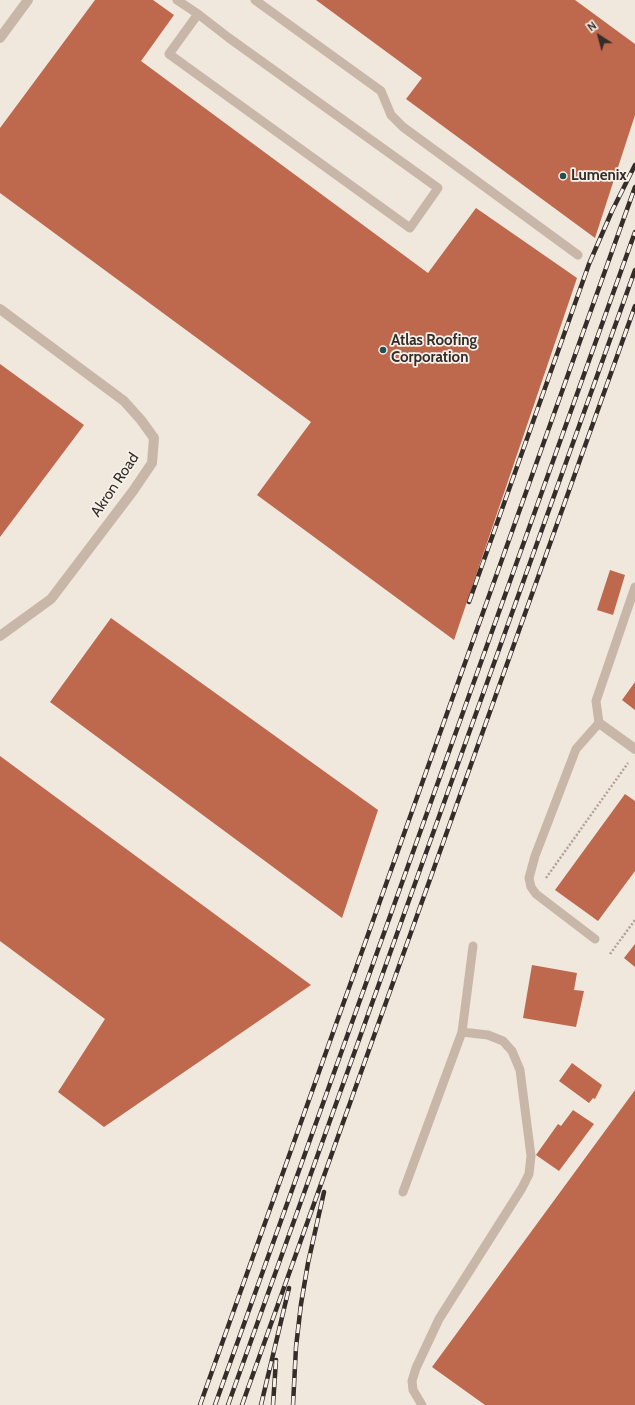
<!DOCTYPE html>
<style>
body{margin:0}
#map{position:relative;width:635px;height:1405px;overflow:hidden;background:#f0e7dd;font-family:Cabin,sans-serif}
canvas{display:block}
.north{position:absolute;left:579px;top:16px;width:40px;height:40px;-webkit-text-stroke:3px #f8f1e9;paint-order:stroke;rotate:324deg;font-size:11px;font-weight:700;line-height:16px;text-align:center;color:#352d29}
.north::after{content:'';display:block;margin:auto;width:14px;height:18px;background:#352d29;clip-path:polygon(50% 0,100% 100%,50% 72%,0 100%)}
</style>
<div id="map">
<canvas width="635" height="1405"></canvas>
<div class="north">N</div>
</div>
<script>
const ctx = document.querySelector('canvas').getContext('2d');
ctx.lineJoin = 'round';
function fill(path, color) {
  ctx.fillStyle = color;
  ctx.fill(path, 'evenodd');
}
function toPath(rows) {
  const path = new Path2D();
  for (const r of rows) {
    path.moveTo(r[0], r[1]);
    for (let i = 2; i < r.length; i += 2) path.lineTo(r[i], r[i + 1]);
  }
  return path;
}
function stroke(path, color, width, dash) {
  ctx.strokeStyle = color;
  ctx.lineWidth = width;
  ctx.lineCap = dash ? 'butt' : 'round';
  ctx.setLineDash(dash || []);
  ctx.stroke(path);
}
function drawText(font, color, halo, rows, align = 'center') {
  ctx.font = font + ' Cabin,sans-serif';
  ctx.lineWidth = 3.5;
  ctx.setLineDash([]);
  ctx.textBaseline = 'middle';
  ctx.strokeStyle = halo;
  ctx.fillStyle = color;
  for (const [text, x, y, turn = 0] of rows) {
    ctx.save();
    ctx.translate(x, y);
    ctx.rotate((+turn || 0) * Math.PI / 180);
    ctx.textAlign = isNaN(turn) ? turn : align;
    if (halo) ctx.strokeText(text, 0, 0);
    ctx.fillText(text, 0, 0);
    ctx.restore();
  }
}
const building = toPath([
 [95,0,153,0,174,15,141,61,428,273,476,208,577,278,454,640,257,495,311,422,0,193,0,128],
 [316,0,575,0,635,44,635,115,595,238,406,99,422,78],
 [0,364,84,425,0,537],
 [610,570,625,575,613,615,597,610],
 [111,618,378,810,342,918,50,702],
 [635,682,635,710,622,700],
 [0,756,311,985,104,1127,58,1092,105,1019,0,941],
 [625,794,635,801,635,871,598,921,555,890],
 [635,944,635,967,624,958],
 [532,965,577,973,574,990,584,991,576,1027,523,1018],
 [572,1063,602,1085,595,1099,593,1098,589,1103,559,1081],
 [635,1090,635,1405,485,1405,432,1367],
 [573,1110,594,1124,559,1171,536,1155,558,1124,561,1126]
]);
const path = toPath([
 [546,878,628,763],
 [610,954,635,920]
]);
const service = toPath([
 [177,0,198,14,229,38,438,188,410,228,169,54,198,14],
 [255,0,381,91,391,115,403,127,578,255],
 [595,939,536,894,531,887,529,878,535,856,576,749,599,723,596,701,635,587],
 [462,1032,473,946],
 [403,1192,462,1032,488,1035,503,1041,512,1051,520,1070,531,1156,529,1174,522,1188,439,1319,416,1368,412,1381,413,1390,422,1405]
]);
const minor = toPath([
 [0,38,28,0],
 [0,309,124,401,141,420,154,438,152,463,133,491,51,599,0,636],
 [599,723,635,749]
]);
const rail = toPath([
 [469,602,589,264,612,211,635,165],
 [200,1405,635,187],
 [215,1405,635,232],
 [228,1405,635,270],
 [242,1405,635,306],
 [261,1405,289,1288],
 [273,1405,276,1360],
 [293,1405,296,1347,301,1304,308,1263,324,1192]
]);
const markers = [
 [563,176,4,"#215154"],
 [383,350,4,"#215154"]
];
const poiNames = [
 ["Lumenix",571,176],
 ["Atlas Roofing",391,341],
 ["Corporation",391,358]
];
const streetNames = [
 ["Akron Road",115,485,-56]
];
fill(building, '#be684d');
stroke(path, '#b3a194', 2.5, [2, 2]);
stroke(service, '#c8b7a9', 9);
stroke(minor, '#c8b7a9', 10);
stroke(rail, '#352d29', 4.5);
stroke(rail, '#f8f1e9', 3, [9]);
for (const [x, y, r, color] of markers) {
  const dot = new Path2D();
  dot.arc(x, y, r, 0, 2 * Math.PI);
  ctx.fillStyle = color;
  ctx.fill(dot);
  stroke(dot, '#f8f1e9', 1.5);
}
drawText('bold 15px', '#352d29', '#f8f1e9', poiNames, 'left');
drawText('15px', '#352d29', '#f8f1e9', streetNames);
</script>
